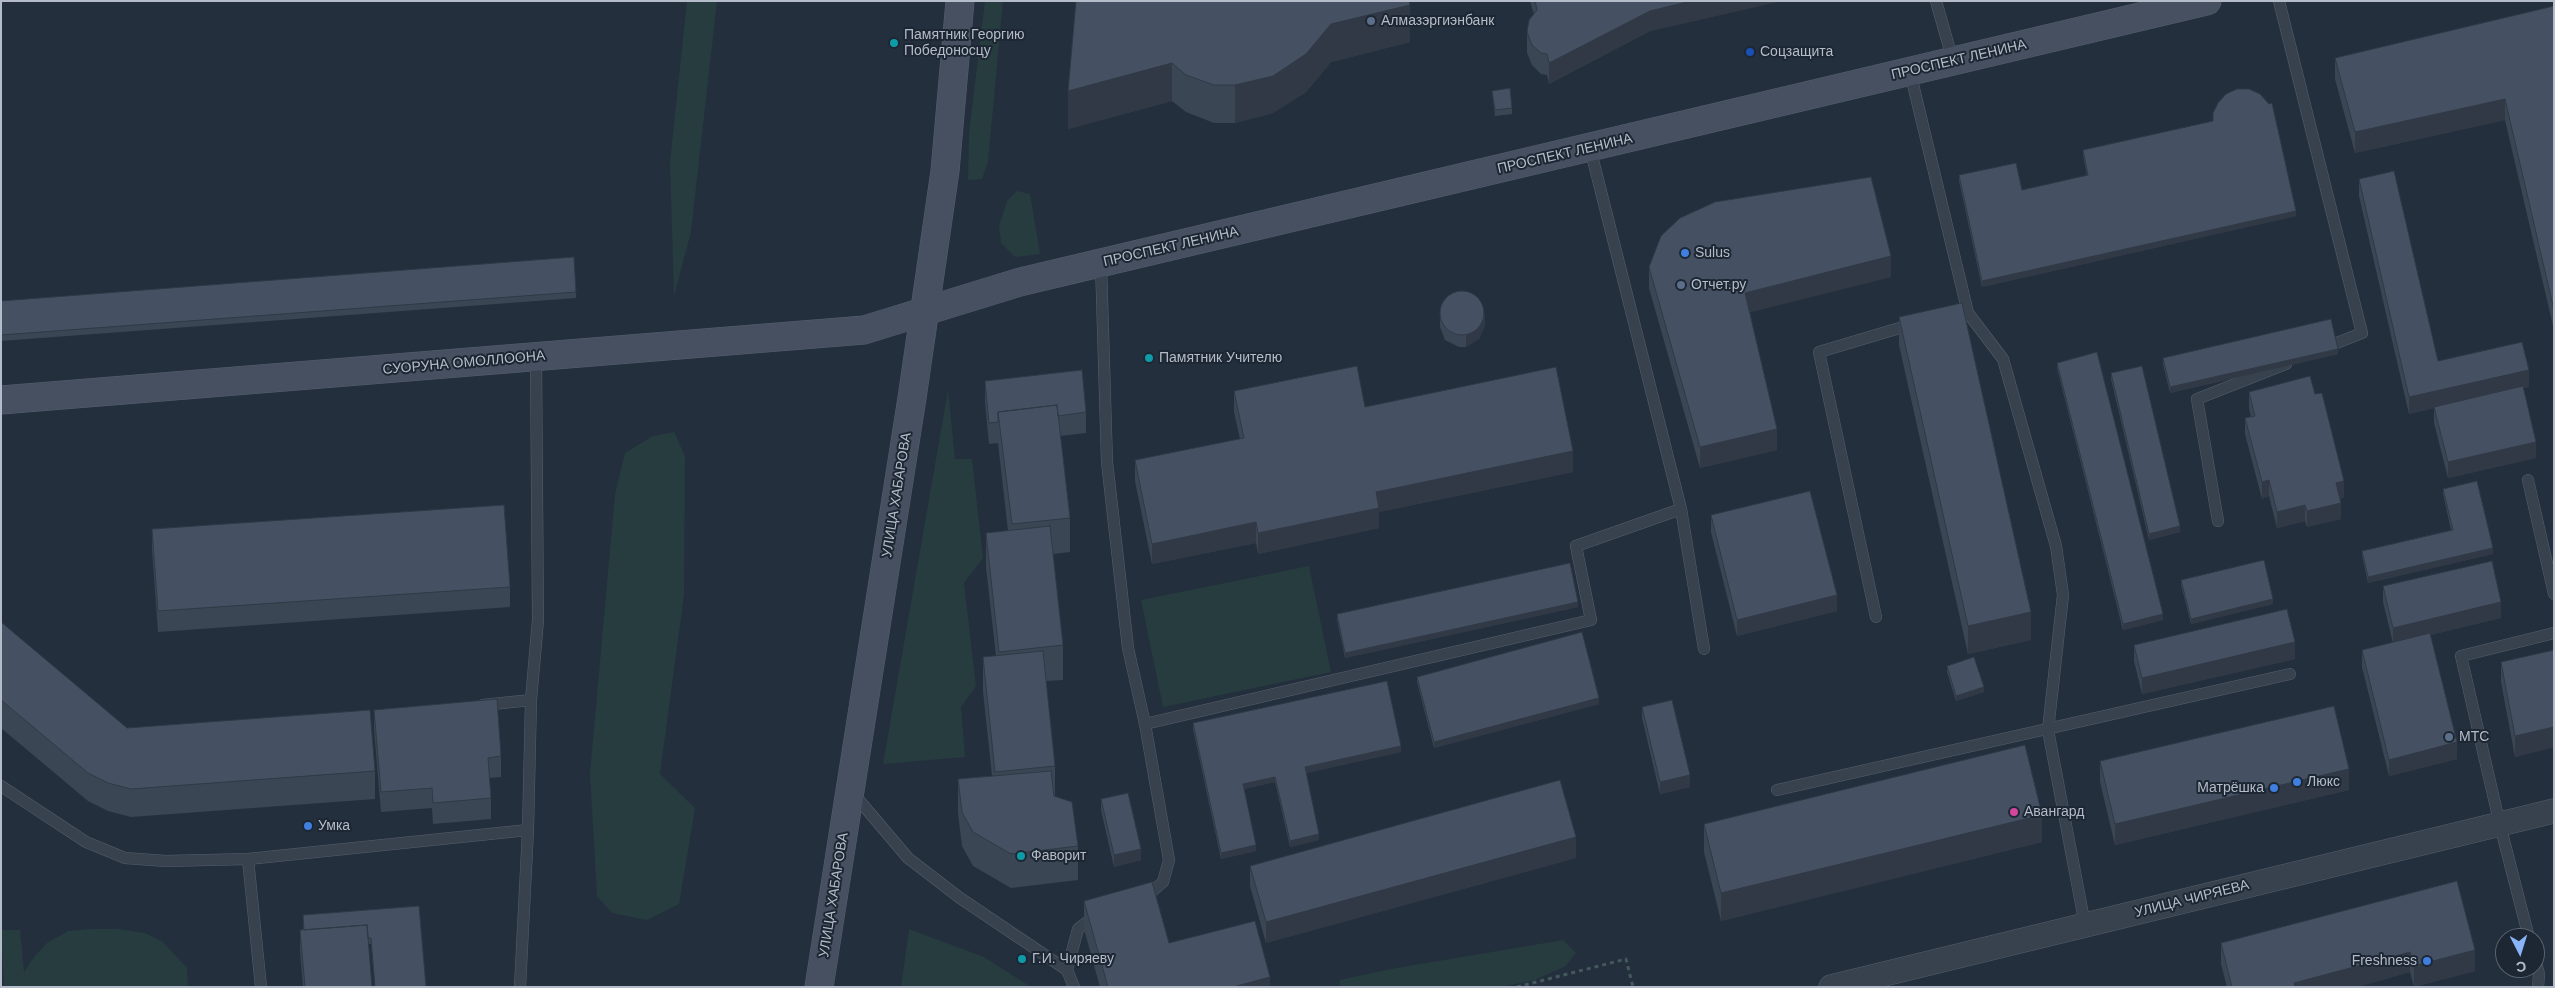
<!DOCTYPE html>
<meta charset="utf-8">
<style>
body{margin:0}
#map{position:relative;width:2555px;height:988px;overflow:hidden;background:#242f3e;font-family:Arial,sans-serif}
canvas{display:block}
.frame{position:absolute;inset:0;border:2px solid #b4bcc9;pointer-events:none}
.north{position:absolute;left:2495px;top:928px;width:50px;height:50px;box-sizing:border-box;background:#1d2633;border:1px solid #59626f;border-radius:50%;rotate:175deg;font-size:14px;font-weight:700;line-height:20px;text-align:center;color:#b4bcc9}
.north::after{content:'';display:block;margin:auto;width:18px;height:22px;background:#8ab4f8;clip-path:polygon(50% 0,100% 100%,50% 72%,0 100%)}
</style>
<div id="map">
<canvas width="2555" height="988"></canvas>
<div class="frame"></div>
<div class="north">С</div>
</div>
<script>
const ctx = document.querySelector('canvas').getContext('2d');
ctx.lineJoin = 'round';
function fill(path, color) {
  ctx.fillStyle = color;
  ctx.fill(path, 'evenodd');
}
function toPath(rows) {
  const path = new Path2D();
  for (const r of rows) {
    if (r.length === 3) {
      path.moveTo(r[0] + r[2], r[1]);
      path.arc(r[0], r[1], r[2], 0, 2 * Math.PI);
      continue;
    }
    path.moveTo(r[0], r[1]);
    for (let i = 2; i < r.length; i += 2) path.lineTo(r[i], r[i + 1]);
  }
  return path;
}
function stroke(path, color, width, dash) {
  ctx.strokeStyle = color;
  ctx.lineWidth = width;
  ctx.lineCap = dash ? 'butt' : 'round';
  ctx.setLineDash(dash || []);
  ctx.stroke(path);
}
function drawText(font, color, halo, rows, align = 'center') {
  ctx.font = font + ' Arial,sans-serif';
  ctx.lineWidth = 4;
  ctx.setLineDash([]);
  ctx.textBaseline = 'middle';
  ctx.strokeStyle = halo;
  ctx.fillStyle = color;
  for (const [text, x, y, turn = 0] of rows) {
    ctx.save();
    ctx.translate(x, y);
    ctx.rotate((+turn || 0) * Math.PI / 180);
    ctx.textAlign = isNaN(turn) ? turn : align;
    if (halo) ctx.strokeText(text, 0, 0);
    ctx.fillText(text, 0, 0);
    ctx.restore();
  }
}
const green = toPath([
 [687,1,717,1,691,232,674,296,670,162],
 [985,1,1003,1,988,162,982,179,968,180,969,133],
 [1017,191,1030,194,1040,254,1015,257,1001,243,999,226,1007,201],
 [948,390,955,459,972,459,983,558,964,583,976,686,961,707,965,757,883,764],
 [674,432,685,456,684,595,660,774,695,808,679,904,647,920,612,913,597,896,590,773,615,494,625,453,653,436],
 [1309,566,1331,672,1163,707,1141,600],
 [93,929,118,929,145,933,163,942,187,968,188,987,4,987,1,930,20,930,24,972,34,957,47,943,68,931],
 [909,929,984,957,1031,987,901,987],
 [1563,940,1576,953,1566,966,1535,980,1501,987,1339,987,1340,980,1391,969]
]);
const path = toPath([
 [1517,987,1626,959,1633,987]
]);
const lane = toPath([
 [1936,1,1953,61],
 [2279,1,2362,333,2324,348],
 [1910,72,1968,313,2003,359,2056,546,2063,595,2048,730,2085,925],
 [1590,148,1681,509,1704,649],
 [1101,264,1107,462,1128,648,1145,724],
 [2528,480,2554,594],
 [2218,521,2197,399,2286,364],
 [1876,617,1819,352,1913,324],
 [483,705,531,700],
 [1,786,86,842,125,858,166,861,248,859,261,987],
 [1777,790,2290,674],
 [852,792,908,858,960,898,1067,970],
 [248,859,528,830,531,700,538,620,536,357],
 [1143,899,1163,882,1169,860,1145,724,1591,620,1576,546,1681,509],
 [2529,938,2500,825,2461,656,2554,633],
 [2535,960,2539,974,2538,987],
 [520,987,528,830],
 [1074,987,1067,970,1078,929,1095,916]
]);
const street = toPath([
 [1831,987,2554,811]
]);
const secondary = toPath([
 [1,400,864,330,1020,282,2207,1],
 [819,987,912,398,945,171,960,1]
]);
const wall = toPath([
 [1076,1,1410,42,1331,62,1306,92,1273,113,1235,123,1214,123,1186,112,1172,101,1068,129],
 [1530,1,1781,1,1650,31,1549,84,1547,75,1541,74,1532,65,1527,53,1527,32,1534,15],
 [2554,6,2554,330,2505,120,2355,153,2335,79,2335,58],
 [1492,91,1512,108,1512,114,1495,116],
 [2083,150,2296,216,1982,287,1959,181,1959,175,2022,190,2087,176,2083,155],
 [2359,179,2438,361,2529,387,2523,388,2536,458,2448,478,2434,423,2434,408,2409,414,2359,196],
 [1649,267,1891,277,1750,312,1777,450,1700,468,1649,288],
 [576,292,576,298,1,341,1,301],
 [1440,315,1485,325,1479,339,1466,347,1459,347,1445,340,1440,327],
 [1899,317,2031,640,1968,654,1899,345],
 [2338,354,2170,393,2163,364,2163,358],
 [2057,363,2163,620,2123,630,2057,368],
 [2111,373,2180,532,2149,540,2111,379],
 [985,381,1086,412,1086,433,1060,436,1070,518,1070,552,1053,554,1063,645,1063,680,1046,681,1055,766,1055,796,1078,846,1078,880,1011,888,973,866,962,846,958,813,958,779,992,776,983,691,983,657,996,656,986,567,986,533,1008,531,998,443,989,444,985,402],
 [1234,391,1365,407,1573,472,1379,512,1379,528,1258,554,1256,543,1152,564,1135,481,1135,460,1240,439,1234,412],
 [2249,392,2315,394,2344,497,2340,499,2341,519,2307,527,2305,521,2277,528,2269,496,2262,499,2245,434,2245,418,2251,417,2249,408],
 [2443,489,2493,554,2368,583,2362,556,2362,551,2451,530,2443,494],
 [1711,515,1837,611,1737,636,1711,532],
 [152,529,510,587,510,607,158,632,152,550],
 [2181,580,2273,604,2191,624,2181,585],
 [2383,586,2501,618,2430,635,2457,759,2389,776,2362,667,2362,650,2393,643,2383,602],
 [1578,607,1345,658,1337,620,1337,614],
 [1,622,127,728,375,771,375,799,131,817,108,811,88,801,1,728],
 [2134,645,2295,659,2142,694,2134,661],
 [2554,650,2554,747,2515,757,2501,682,2501,662],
 [1947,666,1984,692,1956,701,1947,672],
 [1417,677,1599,704,1434,748,1417,682],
 [1642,707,1690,787,1660,794,1642,718],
 [374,710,501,756,501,777,489,778,491,798,491,819,433,824,432,808,381,812,374,730],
 [1193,723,1401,752,1306,773,1319,840,1290,847,1275,782,1244,789,1256,851,1221,859,1193,729],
 [2100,761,2349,790,2115,845,2100,782],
 [1101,799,1141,860,1114,867,1101,810],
 [1704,824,2042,842,1721,921,1704,852],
 [1576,858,1266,943,1250,886,1250,866],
 [2457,881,2475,971,2414,987,2410,972,2357,987,2227,987,2221,964,2221,943],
 [1084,901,1169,943,1270,987,1100,987,1084,929],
 [419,906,426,987,375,987,371,944,368,944,372,987,303,987,300,951,300,930,303,930,303,915]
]);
const shadedWall = toPath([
 [1691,1,1781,1,1650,31,1549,84,1549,63,1650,11],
 [1410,5,1410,42,1331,62,1306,92,1273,113,1235,123,1235,85,1331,24],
 [1172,63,1172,101,1068,129,1068,91],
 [2505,99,2505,120,2355,153,2355,132],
 [2296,211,2296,216,1982,287,1982,281],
 [1891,256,1891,277,1745,313,1745,293],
 [1485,314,1485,325,1479,339,1466,347,1466,336],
 [2338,349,2338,354,2170,393,2170,387],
 [2529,370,2529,387,2409,414,2409,397],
 [1777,429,1777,450,1700,468,1700,447],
 [2536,442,2536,458,2448,478,2448,462],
 [1573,451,1573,472,1379,512,1379,528,1258,554,1258,533,1376,492],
 [2269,480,2269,496,2262,499,2262,482],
 [2344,481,2344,497,2336,500,2336,483],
 [2341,503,2341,519,2307,527,2307,511],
 [2305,505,2305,521,2277,528,2277,512],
 [1256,522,1256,543,1152,564,1152,544],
 [2180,526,2180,532,2149,540,2149,534],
 [2493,548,2493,554,2368,583,2368,577],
 [1837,595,1837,611,1737,636,1737,620],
 [2273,599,2273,604,2191,624,2191,619],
 [1578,602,1578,607,1345,658,1345,653],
 [2501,602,2501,618,2393,644,2393,628],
 [2031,612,2031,640,1968,654,1968,626],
 [2163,614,2163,620,2123,630,2123,624],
 [2295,642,2295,659,2142,694,2142,678],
 [1984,687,1984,692,1956,701,1956,696],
 [1599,698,1599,704,1434,748,1434,742],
 [2554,727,2554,747,2515,757,2515,736],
 [2457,742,2457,759,2389,776,2389,760],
 [1401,746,1401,752,1305,773,1305,767],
 [2349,769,2349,790,2115,845,2115,824],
 [1690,775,1690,787,1660,794,1660,782],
 [1275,777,1275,782,1243,789,1243,784],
 [2042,815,2042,842,1721,921,1721,893],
 [1319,834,1319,840,1290,847,1290,841],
 [1576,837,1576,858,1266,943,1266,922],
 [1256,845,1256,851,1221,859,1221,853],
 [1141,849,1141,860,1114,867,1114,855],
 [2475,950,2475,971,2414,987,2414,966],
 [2410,952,2410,972,2357,987,2294,987,2294,983],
 [1270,977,1270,987,1233,987]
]);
const building = toPath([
 [1076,1,1409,1,1410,5,1331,24,1306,54,1273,76,1235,85,1214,85,1186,75,1172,63,1068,91,1076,1],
 [1535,1,1691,1,1650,11,1549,63,1547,54,1541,53,1532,45,1527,32,1529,20,1537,10,1535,1],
 [2554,6,2554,310,2505,99,2355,132,2335,58,2554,6],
 [1510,88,1512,108,1495,110,1492,91,1510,88],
 [2237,89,2249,89,2260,94,2269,104,2272,103,2296,211,1982,281,1959,175,2016,163,2022,190,2088,175,2083,150,2213,121,2213,113,2218,103,2226,94,2237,89],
 [2394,171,2438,361,2522,342,2529,370,2409,397,2359,179,2394,171],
 [1871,177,1891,256,1745,293,1777,429,1700,447,1649,267,1661,236,1680,218,1715,202,1871,177],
 [574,257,576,292,1,335,1,301,574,257],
 [1462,313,22],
 [1962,303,2031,612,1968,626,1899,317,1962,303],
 [2331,319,2338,349,2170,387,2163,358,2331,319],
 [2097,352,2163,614,2123,624,2057,363,2097,352],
 [1357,366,1365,407,1556,367,1573,451,1376,492,1379,508,1258,533,1256,522,1152,544,1135,460,1244,438,1234,391,1357,366],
 [2142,366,2180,526,2149,534,2111,373,2142,366],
 [1082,370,1086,412,1058,416,1057,405,998,412,998,422,989,423,985,381,1082,370],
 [2310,376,2315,394,2322,393,2344,481,2336,483,2341,503,2307,511,2305,505,2277,512,2269,480,2262,482,2245,418,2255,416,2249,392,2310,376],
 [2523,386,2536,442,2448,462,2434,407,2523,386],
 [1057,405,1070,518,1012,524,998,412,1057,405],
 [2477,481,2493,548,2368,577,2362,551,2453,530,2443,489,2477,481],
 [1810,491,1837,595,1737,620,1711,515,1810,491],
 [504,505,510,587,158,611,152,529,504,505],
 [1050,526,1063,645,999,652,986,533,1050,526],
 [2264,560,2273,599,2191,619,2181,580,2264,560],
 [2492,561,2501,602,2393,628,2383,586,2492,561],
 [1570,563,1578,602,1345,653,1337,614,1570,563],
 [2287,609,2295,642,2142,678,2134,645,2287,609],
 [1,622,127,728,370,710,375,771,131,789,108,783,88,773,1,700,1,622],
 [1582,632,1599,698,1434,742,1417,677,1582,632],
 [2430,633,2457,742,2389,760,2362,650,2430,633],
 [2554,650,2554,727,2515,736,2501,662,2554,650],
 [1043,651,1055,766,995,772,983,657,1043,651],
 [1974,657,1984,687,1956,696,1947,666,1974,657],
 [1387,681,1401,746,1305,767,1319,834,1290,841,1275,777,1243,784,1256,845,1221,853,1193,723,1387,681],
 [497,699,501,756,488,758,491,798,433,803,432,788,381,792,374,710,497,699],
 [1672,700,1690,775,1660,782,1642,707,1672,700],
 [2334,706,2349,769,2115,824,2100,761,2334,706],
 [2025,745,2042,815,1721,893,1704,824,2025,745],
 [1051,771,1054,796,1072,802,1078,846,1011,854,973,832,962,812,958,779,1051,771],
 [1560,780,1576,837,1266,922,1250,866,1560,780],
 [1128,793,1141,849,1114,855,1101,799,1128,793],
 [2457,881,2475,950,2414,966,2410,952,2294,983,2295,987,2232,987,2221,943,2457,881],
 [1152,882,1169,943,1255,921,1270,977,1233,987,1108,987,1084,901,1152,882],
 [419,906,426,987,375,987,371,938,368,938,367,925,304,930,303,915,419,906],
 [367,925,372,987,305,987,300,930,367,925]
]);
const markers = [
 [1371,21,5,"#5c6f8a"],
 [894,43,5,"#0f9aa8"],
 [1750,52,5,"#1a4fb4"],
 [1685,253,5,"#3f7fe0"],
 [1681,285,5,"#5c6f8a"],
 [1149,358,5,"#0f9aa8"],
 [2449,737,5,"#5c6f8a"],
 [2297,782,5,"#3f7fe0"],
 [2274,788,5,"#3f7fe0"],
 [2014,812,5,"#d1479c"],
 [308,826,5,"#3f7fe0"],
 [1021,856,5,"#0f9aa8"],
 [1022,959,5,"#0f9aa8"],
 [2427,961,5,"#3f7fe0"]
];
const poiNames = [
 ["Алмазэргиэнбанк",1381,21],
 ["Памятник Георгию",904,35],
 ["Победоносцу",904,51],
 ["Соцзащита",1760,52],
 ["Sulus",1695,253],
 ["Отчет.ру",1691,285],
 ["Памятник Учителю",1159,358],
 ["МТС",2459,737],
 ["Люкс",2307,782],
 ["Матрёшка",2264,788,"right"],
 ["Авангард",2024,812],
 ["Умка",318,826],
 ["Фаворит",1031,856],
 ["Г.И. Чиряеву",1032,959],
 ["Freshness",2417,961,"right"]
];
const streetNames = [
 ["ПРОСПЕКТ ЛЕНИНА",1959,60,-13],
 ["ПРОСПЕКТ ЛЕНИНА",1565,154,-13],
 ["ПРОСПЕКТ ЛЕНИНА",1171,247,-13],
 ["СУОРУНА ОМОЛЛООНА",464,363,-5],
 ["УЛИЦА ХАБАРОВА",897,495,-81],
 ["УЛИЦА ХАБАРОВА",834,895,-81],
 ["УЛИЦА ЧИРЯЕВА",2192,899,-14]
];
fill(green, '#263c3f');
stroke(lane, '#565f6c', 12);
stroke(street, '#565f6c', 25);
stroke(secondary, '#565f6c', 29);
stroke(path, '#44595c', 3, [4, 4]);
stroke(lane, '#38414e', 11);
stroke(street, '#38414e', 24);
stroke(secondary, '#465061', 28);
fill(wall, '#3b4654');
fill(shadedWall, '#303945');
fill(building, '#455162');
stroke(building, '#303945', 1);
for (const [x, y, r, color] of markers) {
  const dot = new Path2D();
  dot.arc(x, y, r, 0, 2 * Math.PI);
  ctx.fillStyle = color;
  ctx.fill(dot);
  stroke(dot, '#1d2633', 2);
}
drawText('14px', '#b4bcc9', '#1d2633', poiNames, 'left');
drawText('14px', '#b4bcc9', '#1d2633', streetNames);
</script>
